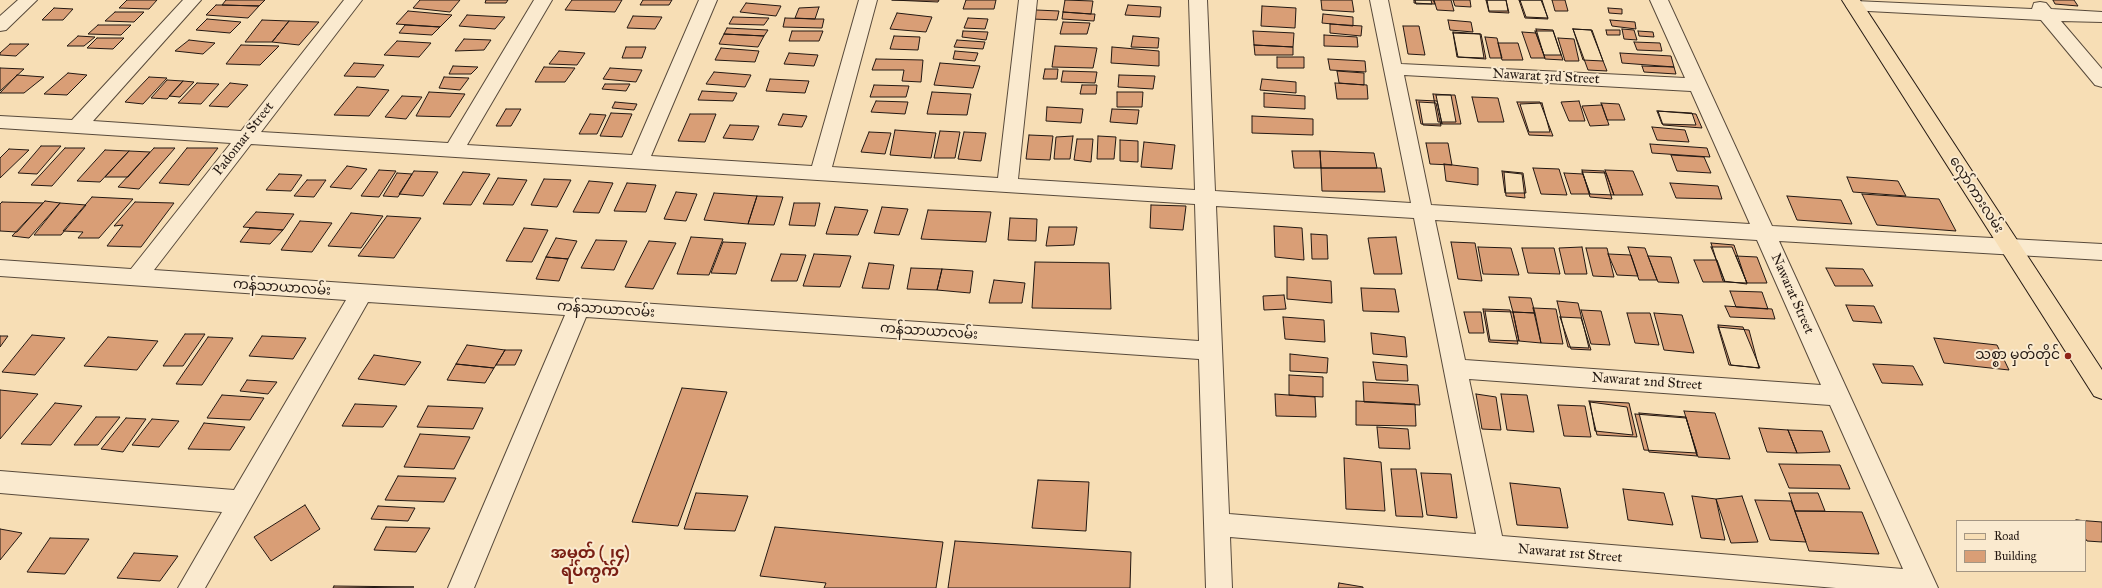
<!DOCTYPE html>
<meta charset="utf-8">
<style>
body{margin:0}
#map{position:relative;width:2102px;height:588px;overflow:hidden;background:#f7deb5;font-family:"IM FELL Great Primer",serif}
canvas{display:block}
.legend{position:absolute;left:1956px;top:520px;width:130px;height:52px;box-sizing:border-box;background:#faeacf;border:1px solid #a49683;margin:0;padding:5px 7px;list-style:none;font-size:12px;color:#231812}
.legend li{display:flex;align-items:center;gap:8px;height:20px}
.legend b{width:20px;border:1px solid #a49683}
</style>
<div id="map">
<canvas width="2102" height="588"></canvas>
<ul class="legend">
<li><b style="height:5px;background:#f7deb5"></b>Road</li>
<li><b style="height:11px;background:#d99e76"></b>Building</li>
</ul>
</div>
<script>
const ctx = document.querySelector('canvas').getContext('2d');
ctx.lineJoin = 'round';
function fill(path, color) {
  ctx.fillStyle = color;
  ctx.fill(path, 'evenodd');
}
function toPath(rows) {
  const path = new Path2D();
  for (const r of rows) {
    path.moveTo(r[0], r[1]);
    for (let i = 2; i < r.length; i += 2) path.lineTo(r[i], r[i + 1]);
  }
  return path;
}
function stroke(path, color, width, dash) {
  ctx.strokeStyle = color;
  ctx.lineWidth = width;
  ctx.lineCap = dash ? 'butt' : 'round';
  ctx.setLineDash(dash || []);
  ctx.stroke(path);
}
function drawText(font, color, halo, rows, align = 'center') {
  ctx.font = font + ' "IM FELL Great Primer","Noto Sans Myanmar",serif';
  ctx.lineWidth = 4;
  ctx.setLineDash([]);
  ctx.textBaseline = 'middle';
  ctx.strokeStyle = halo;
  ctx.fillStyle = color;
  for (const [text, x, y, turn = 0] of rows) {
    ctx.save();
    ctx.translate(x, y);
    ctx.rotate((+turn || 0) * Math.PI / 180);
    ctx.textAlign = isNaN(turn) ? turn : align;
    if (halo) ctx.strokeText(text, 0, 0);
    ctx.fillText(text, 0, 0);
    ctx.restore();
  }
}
const building = toPath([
 [127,0,157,0,149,9,119,8,127,0],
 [226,0,265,0,259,6,222,5,226,0],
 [420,0,460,0,450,12,413,8,420,0],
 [486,0,508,0,506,3,485,3,486,0],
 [572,0,622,0,615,12,565,10,572,0],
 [643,0,672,0,669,5,640,5,643,0],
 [892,0,939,0,938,2,892,0],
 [966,0,996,0,994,9,963,9,966,0],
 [1065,0,1093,1,1091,14,1063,12,1065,0],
 [1321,0,1352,0,1354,12,1322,10,1321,0],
 [1414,0,1431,0,1432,4,1414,3,1414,0],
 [1415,0,1433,0,1435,4,1416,4,1415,0],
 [1434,0,1451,0,1454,11,1437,10,1434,0],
 [1453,0,1470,0,1471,7,1455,6,1453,0],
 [1486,0,1506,0,1509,13,1489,12,1486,0],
 [1487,0,1506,0,1508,11,1489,11,1487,0],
 [1519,0,1542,0,1548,19,1525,18,1519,0],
 [1520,0,1541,0,1548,18,1526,17,1520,0],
 [1552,0,1565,0,1568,11,1555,11,1552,0],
 [2053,0,2074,0,2078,6,2055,4,2053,0],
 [746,3,781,6,776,16,740,12,746,3],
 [216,5,222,5,259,6,248,18,206,15,216,5],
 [1128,5,1161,7,1160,17,1125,15,1128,5],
 [1262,6,1296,8,1295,28,1261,26,1262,6],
 [819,7,815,19,795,18,799,8,819,7],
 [54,8,73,9,63,20,42,20,54,8],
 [1608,8,1622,9,1622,14,1609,13,1608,8],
 [1036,10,1059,11,1057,20,1032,19,1036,10],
 [408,11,452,15,440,27,396,24,408,11],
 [115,12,144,12,134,22,105,21,115,12],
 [1063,12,1091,14,1095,14,1094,21,1062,19,1063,12],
 [897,13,932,17,926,32,890,29,897,13],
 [1323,14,1353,17,1353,26,1322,23,1323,14],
 [467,15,505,17,495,29,459,26,467,15],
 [633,16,662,17,655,29,627,28,633,16],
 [733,17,769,18,764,25,729,24,733,17],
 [785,18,815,19,824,19,822,28,783,27,785,18],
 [968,18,988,19,985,29,964,28,968,18],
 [207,19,241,22,230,33,196,30,207,19],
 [262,20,289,21,272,42,245,42,262,20],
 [1448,20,1471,22,1473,32,1450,30,1448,20],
 [1610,20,1635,22,1636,29,1612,26,1610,20],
 [289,21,319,22,299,45,272,42,289,21],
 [1063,22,1090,23,1087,34,1060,34,1063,22],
 [1330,24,1362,26,1361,36,1330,33,1330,24],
 [98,25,131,25,121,35,88,34,98,25],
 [405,25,440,27,432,35,399,33,405,25],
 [1403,26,1419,26,1425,55,1408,54,1403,26],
 [727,28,768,30,764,36,724,34,727,28],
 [1536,29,1553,30,1563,60,1545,59,1536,29],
 [1573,29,1592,30,1603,61,1583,60,1573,29],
 [1573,29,1591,30,1607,71,1588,70,1573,29],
 [1622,29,1634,30,1637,40,1624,39,1622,29],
 [1606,30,1620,30,1620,35,1607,35,1606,30],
 [792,31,823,31,819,41,789,41,792,31],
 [963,31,988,32,986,40,962,37,963,31],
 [1253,31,1294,33,1293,47,1254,45,1253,31],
 [1535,31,1553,31,1561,55,1544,55,1535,31],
 [1638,31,1653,32,1654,37,1639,36,1638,31],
 [1453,32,1481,34,1486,59,1458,57,1453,32],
 [1522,32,1536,33,1545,58,1531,58,1522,32],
 [1453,33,1480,34,1484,58,1457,57,1453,33],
 [724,34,764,36,758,47,719,44,724,34],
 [1324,35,1357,37,1358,47,1324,46,1324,35],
 [78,36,95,37,84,46,67,46,78,36],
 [894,36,920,37,918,50,890,49,894,36],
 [1133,36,1159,38,1158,48,1131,47,1133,36],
 [1485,37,1497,38,1502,58,1490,58,1485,37],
 [97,38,124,38,113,49,87,48,97,38],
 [1558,38,1574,39,1579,61,1565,61,1558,38],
 [464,39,491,40,484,50,455,51,464,39],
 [189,40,215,43,203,54,175,51,189,40],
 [957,40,985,42,983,49,954,47,957,40],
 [397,41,431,43,419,57,384,55,397,41],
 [1634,42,1660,43,1662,51,1637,50,1634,42],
 [1498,43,1518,43,1523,60,1502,60,1498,43],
 [10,44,29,44,16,56,0,55,0,53,10,44],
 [241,45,279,46,260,65,226,64,241,45],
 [1254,45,1293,47,1293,55,1255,55,1254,45],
 [1055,46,1097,48,1093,68,1052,67,1055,46],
 [626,47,646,47,642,58,622,58,626,47],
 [1112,47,1159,51,1159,66,1111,63,1112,47],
 [721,48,759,51,755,62,715,60,721,48],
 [559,51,585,53,577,65,549,64,559,51],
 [955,51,978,53,975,61,953,59,955,51],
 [789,53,818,55,814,66,784,64,789,53],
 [1620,53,1671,56,1674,67,1622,63,1620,53],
 [1277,57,1304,57,1304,68,1277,68,1277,57],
 [876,59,923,60,921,82,902,81,904,70,872,70,876,59],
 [1328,59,1365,61,1366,72,1330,70,1328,59],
 [354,63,384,65,375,77,344,76,354,63],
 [940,63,980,66,973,88,934,85,940,63],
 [453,66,478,67,471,74,449,74,453,66],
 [1642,66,1674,67,1676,74,1644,72,1642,66],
 [544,67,575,68,565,82,535,82,544,67],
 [0,68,24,69,0,91,0,68],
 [610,68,642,70,636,82,603,79,610,68],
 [1045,69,1058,69,1057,79,1043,79,1045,69],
 [1063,71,1097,72,1095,83,1061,82,1063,71],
 [1337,71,1364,73,1364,85,1339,83,1337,71],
 [714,72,751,75,745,87,706,84,714,72],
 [68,73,87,75,67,95,44,94,68,73],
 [17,75,44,77,24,93,0,93,17,75],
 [1119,75,1155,76,1153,89,1118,87,1119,75],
 [149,77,167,78,143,104,125,102,149,77],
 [444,77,469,78,460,90,439,88,444,77],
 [770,79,809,81,805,93,766,91,770,79],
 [1262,79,1296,82,1296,93,1260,90,1262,79],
 [167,80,183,81,167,99,151,98,167,80],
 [183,81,194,82,180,97,169,96,183,81],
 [197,83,219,84,201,104,178,103,197,83],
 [230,83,248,85,228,107,209,106,230,83],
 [1335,83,1367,85,1368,99,1337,99,1335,83],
 [605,84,630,84,626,91,602,89,605,84],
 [874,85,909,86,906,97,870,97,874,85],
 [1082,85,1097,85,1096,94,1080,94,1082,85],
 [357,87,389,90,369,116,334,115,357,87],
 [702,91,737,93,733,101,698,100,702,91],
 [429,92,465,94,450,117,416,116,429,92],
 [932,92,971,94,967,115,927,114,932,92],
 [1117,92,1143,92,1142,107,1117,107,1117,92],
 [1264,93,1305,96,1305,109,1264,107,1264,93],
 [1433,94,1451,95,1456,122,1438,122,1433,94],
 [1436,95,1455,95,1461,124,1442,124,1436,95],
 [402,96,422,97,406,119,385,117,402,96],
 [1472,97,1498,98,1504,122,1478,122,1472,97],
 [1416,100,1437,101,1442,124,1421,124,1416,100],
 [876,101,908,102,905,114,871,112,876,101],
 [1579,101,1585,121,1569,121,1561,102,1579,101],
 [615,102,637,104,634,110,612,108,615,102],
 [1419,102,1436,103,1441,126,1423,125,1419,102],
 [1517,102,1540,102,1553,136,1529,135,1517,102],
 [1542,103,1550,132,1529,132,1520,104,1542,103],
 [1601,103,1619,104,1625,120,1607,120,1601,103],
 [1602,105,1609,125,1590,126,1582,106,1602,105],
 [1047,107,1083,109,1081,123,1046,121,1047,107],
 [506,109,521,109,511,126,496,126,506,109],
 [1112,109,1139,110,1137,124,1110,122,1112,109],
 [1657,111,1692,113,1696,125,1662,124,1657,111],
 [1658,111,1696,114,1702,128,1663,125,1658,111],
 [611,113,632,114,622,137,600,136,611,113],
 [590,114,606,115,597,134,579,134,590,114],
 [690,114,716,114,705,142,678,141,690,114],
 [783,114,807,116,802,127,778,125,783,114],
 [1252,116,1313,119,1313,135,1252,133,1252,116],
 [730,125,759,126,753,140,723,138,730,125],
 [1652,127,1685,130,1689,142,1657,140,1652,127],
 [895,130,936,133,931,158,890,155,895,130],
 [940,131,960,132,955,158,934,158,940,131],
 [869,132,891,133,885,154,861,152,869,132],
 [964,132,986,133,981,161,958,159,964,132],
 [1029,135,1053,136,1050,160,1026,159,1029,135],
 [1073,136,1070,159,1054,159,1056,137,1073,136],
 [1098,136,1116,137,1114,159,1097,159,1098,136],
 [1077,139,1093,139,1091,162,1074,160,1077,139],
 [1120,140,1138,141,1138,162,1120,161,1120,140],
 [1144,142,1175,145,1172,169,1141,167,1144,142],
 [1426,143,1448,143,1452,165,1430,164,1426,143],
 [1650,144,1707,148,1710,157,1652,153,1650,144],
 [41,146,61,146,37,174,18,173,41,146],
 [65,148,85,148,52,186,31,185,65,148],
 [154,148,175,148,139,189,118,187,154,148],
 [187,148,218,148,189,185,159,183,187,148],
 [9,149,29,150,0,178,0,158,9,149],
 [105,150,129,151,100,182,77,181,105,150],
 [129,151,150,152,128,177,105,177,129,151],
 [1292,151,1320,151,1321,168,1294,168,1292,151],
 [1320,151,1374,153,1377,168,1321,168,1320,151],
 [1671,155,1704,157,1711,173,1677,171,1671,155],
 [1444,164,1478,168,1478,185,1446,181,1444,164],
 [347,166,367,169,351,189,330,187,347,166],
 [1321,168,1381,168,1385,192,1322,191,1321,168],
 [1533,168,1559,169,1567,195,1541,194,1533,168],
 [379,170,396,171,379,197,361,196,379,170],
 [1582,170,1604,171,1612,199,1590,197,1582,170],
 [1605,170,1633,171,1643,195,1614,195,1605,170],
 [414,171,438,172,423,196,399,194,414,171],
 [1502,171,1523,173,1526,193,1505,193,1502,171],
 [463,172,490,174,471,205,443,204,463,172],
 [1504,172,1522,174,1525,198,1506,196,1504,172],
 [1582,172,1606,173,1614,195,1590,194,1582,172],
 [397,173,412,174,398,197,383,196,397,173],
 [1564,173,1583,174,1590,194,1571,194,1564,173],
 [279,174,302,175,291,191,266,190,279,174],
 [1847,177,1898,181,1906,196,1853,192,1847,177],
 [498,178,527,180,513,205,483,204,498,178],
 [544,179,571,180,557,207,531,205,544,179],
 [307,180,326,180,314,197,294,196,307,180],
 [589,181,613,183,599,213,573,212,589,181],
 [627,183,656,185,646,212,614,211,627,183],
 [1670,183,1718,186,1722,199,1676,198,1670,183],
 [676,192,697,194,686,221,664,219,676,192],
 [714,193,757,196,748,224,704,220,714,193],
 [1862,194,1939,199,1956,231,1877,225,1862,194],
 [757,196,783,197,774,225,748,224,757,196],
 [1787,196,1841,200,1852,224,1797,220,1787,196],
 [92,197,133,199,99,238,78,238,83,232,63,231,92,197],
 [45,201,60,203,29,238,12,236,45,201],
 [2,202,43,203,17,232,0,231,0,204,2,202],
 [135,202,174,203,141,247,107,246,123,225,114,226,135,202],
 [60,203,86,205,61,235,34,235,60,203],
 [794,203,820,203,815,226,789,225,794,203],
 [1151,205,1186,206,1183,230,1150,228,1151,205],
 [835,207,868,210,858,235,826,234,835,207],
 [882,207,908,209,899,235,874,233,882,207],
 [928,210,991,212,986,242,921,239,928,210],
 [256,212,294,214,283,230,243,227,256,212],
 [351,213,383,216,361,248,328,246,351,213],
 [387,216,421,218,394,258,358,256,387,216],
 [1010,218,1037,219,1036,241,1008,240,1010,218],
 [300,221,332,223,312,252,281,250,300,221],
 [1274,226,1302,228,1304,260,1275,257,1274,226],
 [1049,227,1077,227,1074,245,1046,246,1049,227],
 [250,228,283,230,270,244,240,242,250,228],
 [524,228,548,230,532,262,506,261,524,228],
 [1311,234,1327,235,1328,259,1312,259,1311,234],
 [691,237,723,239,709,275,677,274,691,237],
 [1396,237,1402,274,1374,274,1368,238,1396,237],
 [556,238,577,241,568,259,546,257,556,238],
 [596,240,627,241,614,270,581,268,596,240],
 [649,241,676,243,653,289,625,287,649,241],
 [723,242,746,243,736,274,711,273,723,242],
 [1451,242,1475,243,1482,281,1458,279,1451,242],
 [1711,243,1734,245,1747,284,1723,281,1711,243],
 [1478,247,1511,248,1519,275,1483,274,1478,247],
 [1582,247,1587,274,1565,274,1559,248,1582,247],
 [1628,247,1645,248,1657,280,1639,280,1628,247],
 [1711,247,1732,247,1747,283,1725,282,1711,247],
 [1522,248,1554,248,1560,274,1528,273,1522,248],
 [1586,248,1607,248,1614,277,1593,276,1586,248],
 [781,254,806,255,797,281,771,281,781,254],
 [814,254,851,256,840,287,803,286,814,254],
 [1608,254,1631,255,1638,276,1617,275,1608,254],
 [1648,256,1671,257,1679,283,1658,282,1648,256],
 [1736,256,1757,257,1767,283,1747,283,1736,256],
 [546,257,568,259,559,281,536,279,546,257],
 [1694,260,1717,260,1725,282,1703,282,1694,260],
 [1035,262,1109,263,1111,309,1032,308,1035,262],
 [869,263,894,265,889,289,862,288,869,263],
 [911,268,942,269,937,290,907,289,911,268],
 [1826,268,1863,269,1873,286,1835,286,1826,268],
 [942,269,973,271,970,293,937,290,942,269],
 [1287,277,1331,281,1332,303,1287,299,1287,277],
 [994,280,1025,283,1022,303,989,303,994,280],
 [1361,288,1395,289,1399,312,1363,311,1361,288],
 [1730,291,1762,292,1768,309,1736,307,1730,291],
 [1284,295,1286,309,1264,310,1263,296,1284,295],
 [1509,297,1531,298,1535,313,1513,312,1509,297],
 [1557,301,1578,303,1589,348,1568,347,1557,301],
 [1846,305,1874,306,1882,323,1853,321,1846,305],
 [1725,306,1772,309,1775,319,1730,317,1725,306],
 [1533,308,1556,309,1563,344,1541,343,1533,308],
 [1483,309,1510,310,1518,344,1489,342,1483,309],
 [1581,310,1601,311,1610,345,1591,344,1581,310],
 [1485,311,1513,312,1519,341,1490,340,1485,311],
 [1464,312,1481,312,1484,333,1469,333,1464,312],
 [1513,312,1535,313,1541,343,1519,341,1513,312],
 [1627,313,1650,313,1659,345,1635,343,1627,313],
 [1654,313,1682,315,1694,353,1664,350,1654,313],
 [1283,317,1324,320,1325,342,1285,339,1283,317],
 [1560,317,1581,318,1591,350,1571,349,1560,317],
 [1718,325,1743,327,1760,368,1731,365,1718,325],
 [1718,327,1749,330,1759,368,1729,365,1718,327],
 [1371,333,1405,337,1407,357,1373,354,1371,333],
 [185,334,205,334,183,366,163,366,185,334],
 [32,335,65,338,35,375,2,372,32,335],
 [0,336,8,336,0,347,0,336],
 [262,336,306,338,293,359,249,356,262,336],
 [108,337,158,341,137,370,84,366,108,337],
 [208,337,233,338,202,385,176,384,208,337],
 [1934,338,1997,345,2009,370,1944,363,1934,338],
 [467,345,505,350,494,368,456,364,467,345],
 [505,350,522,350,515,365,496,365,505,350],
 [1290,354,1328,358,1327,373,1290,371,1290,354],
 [374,355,421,362,405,385,358,379,374,355],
 [1373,362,1407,365,1408,381,1376,380,1373,362],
 [456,364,494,368,485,383,447,380,456,364],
 [1873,364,1913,366,1923,385,1882,383,1873,364],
 [1289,375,1323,377,1323,397,1289,395,1289,375],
 [247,380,277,382,268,394,240,391,247,380],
 [1363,382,1418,385,1420,405,1364,402,1363,382],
 [682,388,727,392,678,526,632,522,682,388],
 [0,390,38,394,0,439,0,390],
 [1275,394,1315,397,1316,417,1276,416,1275,394],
 [1476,394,1496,397,1501,430,1482,429,1476,394],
 [1501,394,1527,395,1534,432,1507,430,1501,394],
 [222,395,264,398,250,420,207,418,222,395],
 [1356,401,1415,404,1416,426,1356,425,1356,401],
 [1589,401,1629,403,1637,437,1597,435,1589,401],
 [1590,402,1627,407,1633,435,1595,431,1590,402],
 [55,403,82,406,51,445,21,444,55,403],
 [355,404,397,406,383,427,342,426,355,404],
 [1558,405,1585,406,1591,437,1564,436,1558,405],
 [428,406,483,408,473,429,417,427,428,406],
 [1684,411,1715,413,1730,459,1698,457,1684,411],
 [1639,413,1686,417,1697,456,1649,452,1639,413],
 [1635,414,1686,418,1697,453,1644,450,1635,414],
 [96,417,120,417,98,445,74,445,96,417],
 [126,418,146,419,123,452,101,449,126,418],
 [152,419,179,421,159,447,132,445,152,419],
 [204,423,245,427,230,450,188,449,204,423],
 [1377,427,1408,429,1410,449,1379,448,1377,427],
 [1759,428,1788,430,1797,453,1767,452,1759,428],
 [1788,430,1822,431,1830,452,1797,453,1788,430],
 [420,434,470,437,454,469,404,467,420,434],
 [1344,458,1381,462,1385,511,1346,509,1344,458],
 [1779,464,1840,465,1850,489,1789,488,1779,464],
 [1391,469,1416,469,1423,517,1396,516,1391,469],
 [1421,473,1451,474,1457,518,1427,515,1421,473],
 [398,476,456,478,444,502,385,500,398,476],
 [1038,480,1089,482,1086,531,1032,528,1038,480],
 [1510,483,1560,488,1568,528,1517,525,1510,483],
 [1623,489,1664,493,1673,525,1628,520,1623,489],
 [696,493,748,496,735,531,684,529,696,493],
 [1789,493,1818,493,1825,511,1795,511,1789,493],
 [1692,496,1716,499,1725,540,1701,538,1692,496],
 [1742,496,1758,542,1731,543,1716,499,1742,496],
 [1755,500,1791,501,1806,542,1770,540,1755,500],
 [305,505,320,529,271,561,254,537,305,505],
 [378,506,415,508,408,521,371,519,378,506],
 [1795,511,1862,512,1879,554,1809,551,1795,511],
 [2076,520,2102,522,2102,542,2087,541,2085,538,2085,521,2076,520],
 [386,527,430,528,416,552,374,550,386,527],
 [775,527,943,542,936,588,824,588,826,583,760,576,775,527],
 [0,529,22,533,0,560,0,529],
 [50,538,89,539,65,574,27,572,50,538],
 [955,541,1131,552,1130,588,948,588,955,541],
 [134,553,178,556,160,581,117,578,134,553],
 [1339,583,1363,587,1363,588,1338,588,1339,583],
 [334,586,414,587,333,588,334,586]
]);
const minor = toPath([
 [18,0,37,0,6,30,0,31,0,16,18,0],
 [183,0,201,0,93,121,241,131,344,0,362,0,261,132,448,143,534,0,552,0,467,145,632,155,699,0,717,0,651,156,812,166,859,0,877,0,832,167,998,178,1019,0,1037,0,1018,179,1195,190,1189,0,1207,0,1215,191,1411,203,1370,0,1388,0,1401,64,1685,78,1650,0,1668,0,1772,226,2102,244,2102,260,1779,241,1938,588,1836,588,1230,537,1232,588,1206,588,1199,359,586,317,474,588,448,588,565,315,368,302,205,588,178,588,222,512,0,493,0,471,234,490,346,300,0,276,0,260,131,269,231,143,0,128,0,116,72,120,183,0],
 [1404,75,1691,91,1750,224,1431,205,1404,75],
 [251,144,1195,204,1199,341,154,270,251,144],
 [1216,206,1414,218,1476,534,1229,514,1216,206],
 [1435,220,1757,240,1821,385,1465,360,1435,220],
 [1469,379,1830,405,1903,569,1502,536,1469,379],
 [1855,1,2032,9,2034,3,2040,2,2046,3,2051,9,2102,12,2102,22,2061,21,2102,69,2102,87,2095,85,2041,20,1849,10,1846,6,1849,2,1855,1]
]);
const major = toPath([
 [1842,0,1860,0,2102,370,2102,399,2094,396,1842,0]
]);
const markers = [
 [2068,356,4,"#8f2418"]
];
const streetNames = [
 ["Nawarat 3rd Street",1546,77,3],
 ["Padomar Street",244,139,-52],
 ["လှော်ကားလမ်း",1976,195,57],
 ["ကန်သာယာလမ်း",282,288,4],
 ["Nawarat Street",1792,294,66],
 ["ကန်သာယာလမ်း",606,310,4],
 ["ကန်သာယာလမ်း",929,332,4],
 ["Nawarat 2nd Street",1647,382,4],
 ["Nawarat 1st Street",1570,554,5]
];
const poiNames = [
 ["သစ္စာ မှတ်တိုင်",2060,356]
];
const quarterNames = [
 ["အမှတ် (၂၄)",590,554],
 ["ရပ်ကွက်",590,572]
];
fill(building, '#d99e76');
stroke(building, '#231812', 1);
stroke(minor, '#584a3b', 2);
stroke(major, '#231812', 2);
fill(minor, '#faeacf');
fill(major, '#f7deb5');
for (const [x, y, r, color] of markers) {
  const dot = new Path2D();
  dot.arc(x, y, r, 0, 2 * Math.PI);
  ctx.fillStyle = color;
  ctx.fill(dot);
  stroke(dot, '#faeacf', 1.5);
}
drawText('14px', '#231812', '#faeacf', streetNames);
drawText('14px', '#231812', '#faeacf', poiNames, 'right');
drawText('bold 16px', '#7a1f14', '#faeacf', quarterNames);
</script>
